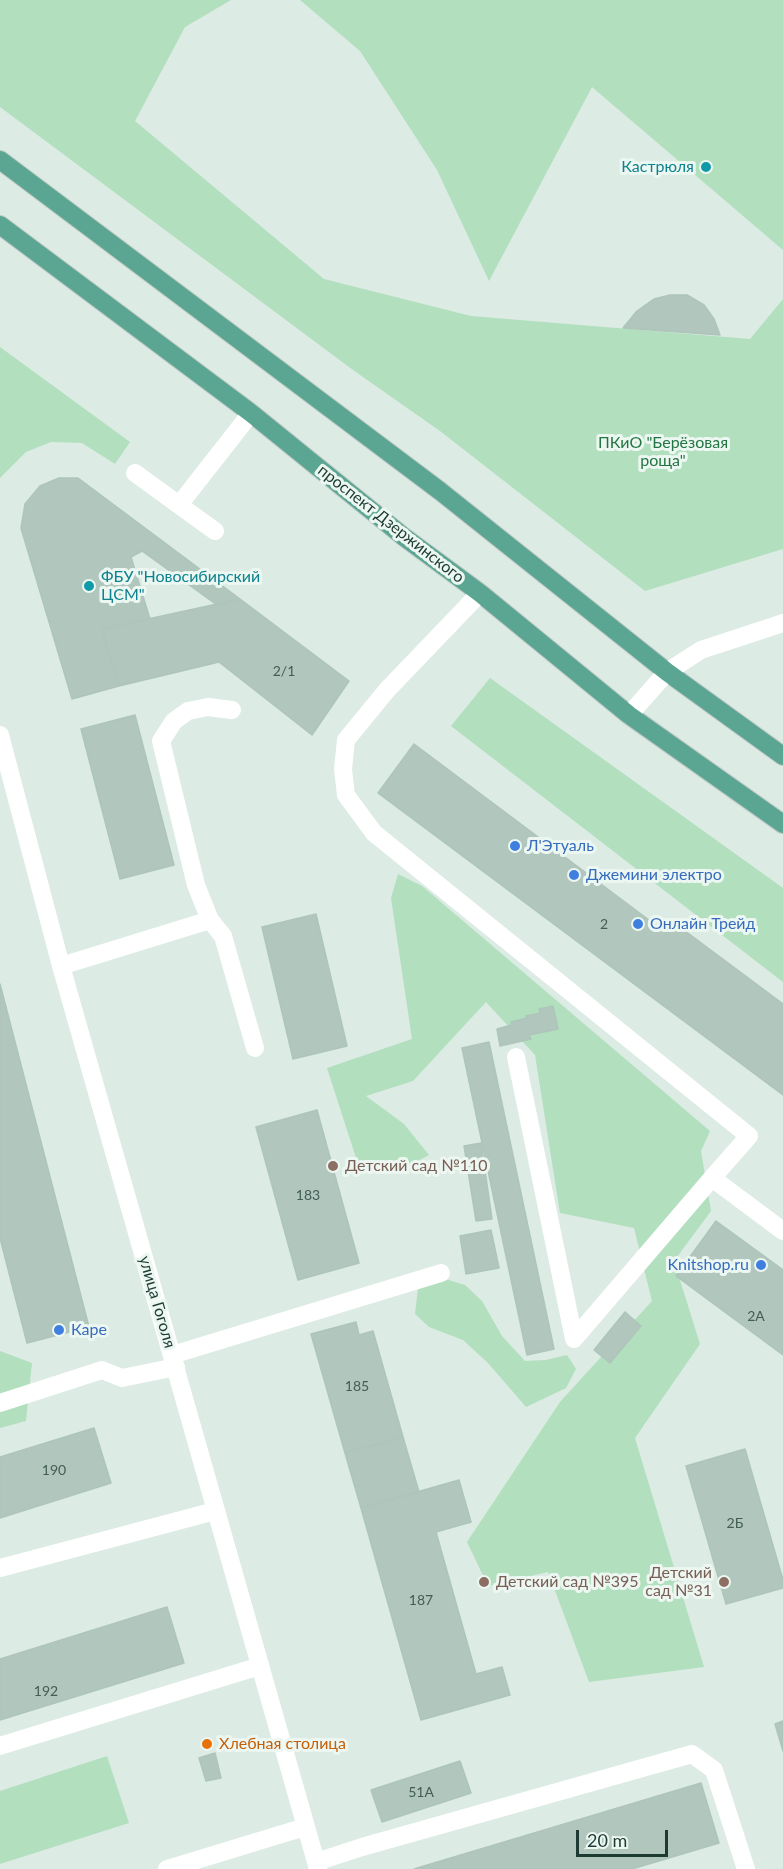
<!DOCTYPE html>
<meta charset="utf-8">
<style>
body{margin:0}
#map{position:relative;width:783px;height:1869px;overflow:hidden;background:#dcebe4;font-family:Lato,sans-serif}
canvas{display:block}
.scale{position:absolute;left:576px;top:1830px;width:92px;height:27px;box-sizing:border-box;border:3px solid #1d3b33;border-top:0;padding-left:8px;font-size:18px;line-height:21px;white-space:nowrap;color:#1d3b33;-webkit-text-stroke:4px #edf7f2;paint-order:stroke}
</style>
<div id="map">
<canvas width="783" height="1869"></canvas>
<div class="scale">20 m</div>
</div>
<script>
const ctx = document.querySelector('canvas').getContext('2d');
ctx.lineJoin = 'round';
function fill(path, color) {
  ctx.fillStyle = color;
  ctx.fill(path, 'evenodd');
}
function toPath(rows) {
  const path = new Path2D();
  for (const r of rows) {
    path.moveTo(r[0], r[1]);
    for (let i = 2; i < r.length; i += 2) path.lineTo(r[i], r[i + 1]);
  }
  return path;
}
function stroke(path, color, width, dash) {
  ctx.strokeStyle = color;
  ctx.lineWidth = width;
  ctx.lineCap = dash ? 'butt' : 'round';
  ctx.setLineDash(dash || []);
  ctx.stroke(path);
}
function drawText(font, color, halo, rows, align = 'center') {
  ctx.font = font + ' Lato,sans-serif';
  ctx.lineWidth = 6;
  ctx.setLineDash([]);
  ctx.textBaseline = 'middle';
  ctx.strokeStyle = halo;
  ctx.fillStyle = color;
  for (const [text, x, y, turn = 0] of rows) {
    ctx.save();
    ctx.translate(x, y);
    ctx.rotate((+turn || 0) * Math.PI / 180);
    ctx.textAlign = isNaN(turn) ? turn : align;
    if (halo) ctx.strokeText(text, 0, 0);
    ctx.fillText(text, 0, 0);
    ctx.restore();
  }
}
const green = toPath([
 [0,0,231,0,185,27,135,121,324,279,471,316,750,339,783,299,783,549,645,591,440,431,353,370,0,107],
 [300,0,783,0,783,250,592,87,489,281,437,170,360,51],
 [0,347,130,442,115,464,82,443,51,442,26,452,0,478],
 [490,678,783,888,783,982,451,726],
 [398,874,422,886,710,1131,701,1151,711,1211,674,1261,700,1344,635,1438,704,1667,589,1682,548,1572,488,1586,467,1542,560,1402,652,1301,634,1228,560,1213,535,1055,486,1002,413,1081,366,1096,404,1124,429,1155,401,1170,357,1161,327,1068,412,1039,391,898],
 [442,1278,465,1285,482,1301,502,1336,525,1361,546,1360,567,1355,576,1369,566,1388,526,1407,488,1363,463,1340,429,1327,415,1314,418,1288],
 [0,1351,32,1363,26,1421,0,1428],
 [107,1756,129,1823,0,1864,0,1791]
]);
const building = toPath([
 [670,295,687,295,704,305,714,319,720,335,623,328,637,311,654,299,670,295],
 [59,478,78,478,240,599,217,605,142,551,131,557,150,619,102,629,119,686,72,699,21,528,25,504,40,486,59,478],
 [240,599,349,681,312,735,219,662,119,686,102,629,240,599],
 [135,715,174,865,120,879,81,729,135,715],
 [414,744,661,929,669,919,783,1004,783,1095,378,793,414,744],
 [316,914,347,1046,293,1059,262,927,316,914],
 [0,984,89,1327,27,1343,0,1238,0,984],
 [553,1006,558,1029,529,1035,531,1039,500,1046,497,1029,512,1025,511,1022,527,1018,526,1016,540,1013,539,1009,553,1006],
 [489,1042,554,1349,527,1355,462,1048,489,1042],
 [317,1110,359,1263,298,1280,256,1127,317,1110],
 [481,1143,492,1219,476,1221,464,1146,481,1143],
 [716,1221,783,1270,783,1355,676,1276,716,1221],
 [491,1230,499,1268,466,1274,460,1236,491,1230],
 [625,1312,641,1326,610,1363,594,1350,625,1312],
 [356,1322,359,1335,373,1331,403,1437,345,1453,311,1334,356,1322],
 [94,1428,111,1483,0,1518,0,1457,94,1428],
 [403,1437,419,1492,361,1508,345,1453,403,1437],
 [745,1449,783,1580,783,1588,726,1604,686,1466,745,1449],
 [459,1480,471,1522,436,1532,476,1674,502,1667,510,1695,421,1720,361,1508,459,1480],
 [167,1607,184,1663,0,1720,0,1659,167,1607],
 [783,1721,783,1751,775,1724,783,1721],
 [215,1753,221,1778,206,1781,199,1758,215,1753],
 [460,1761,471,1793,382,1822,371,1790,460,1761],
 [701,1783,719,1843,632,1869,414,1869,701,1783]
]);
const minor = toPath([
 [135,473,179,505,251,413],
 [179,505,215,531],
 [480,593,387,690,346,740,343,769,346,795,374,833,749,1136,712,1178,783,1231],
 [232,710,208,707,188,711,174,721,161,741,196,885,210,920,223,936,255,1048],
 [629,715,667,672,701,650,783,623],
 [0,735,61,966,318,1869],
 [61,966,210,920],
 [516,1057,574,1339,712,1178],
 [172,1355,441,1273],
 [0,1403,102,1370,122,1378,176,1367],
 [0,1568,215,1511],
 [0,1746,260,1666],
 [316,1862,362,1847,692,1754,714,1770,746,1869],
 [167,1869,305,1827]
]);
const major = toPath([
 [0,160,440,491,667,672,783,756],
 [0,225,251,413,404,537,480,593,629,715,783,824]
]);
const markers = [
 [706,167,6,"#0f9aa8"],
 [89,586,6,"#0f9aa8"],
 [515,846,6,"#3f7fe0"],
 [574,875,6,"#3f7fe0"],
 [638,924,6,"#3f7fe0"],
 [333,1166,6,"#8d6e63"],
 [761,1265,6,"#3f7fe0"],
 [59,1330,6,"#3f7fe0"],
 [484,1582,6,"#8d6e63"],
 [724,1582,6,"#8d6e63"],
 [207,1744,6,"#e8710a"]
];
const numberNames = [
 ["2/1",284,671],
 ["2",604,924],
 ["183",308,1195],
 ["2А",756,1316],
 ["185",357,1386],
 ["190",54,1470],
 ["2Б",735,1523],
 ["187",421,1600],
 ["192",46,1691],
 ["51А",421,1792]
];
const cultureNames = [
 ["Кастрюля",694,167],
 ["ФБУ \"Новосибирский",101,577,"left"],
 ["ЦСМ\"",101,595,"left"]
];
const parkNames = [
 ["ПКиО \"Берёзовая",663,443],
 ["роща\"",663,461]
];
const streetNames = [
 ["проспект Дзержинского",391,524,38],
 ["улица Гоголя",157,1302,74]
];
const shopNames = [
 ["Л'Этуаль",527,846],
 ["Джемини электро",586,875],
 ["Онлайн Трейд",650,924],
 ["Knitshop.ru",749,1265,"right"],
 ["Каре",71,1330]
];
const educationNames = [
 ["Детский сад №110",345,1166],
 ["Детский",712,1573,"right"],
 ["сад №31",712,1591,"right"],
 ["Детский сад №395",496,1582]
];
const foodNames = [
 ["Хлебная столица",219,1744]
];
fill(green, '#b2dfbe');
fill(building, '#b1c6bd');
stroke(building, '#aec5bb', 1.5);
stroke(major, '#c0c8c6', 20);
stroke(minor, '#fff', 18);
stroke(major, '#5ba692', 18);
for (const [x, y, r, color] of markers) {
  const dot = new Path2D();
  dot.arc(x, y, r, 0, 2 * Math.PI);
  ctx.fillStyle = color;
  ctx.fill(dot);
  stroke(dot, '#edf7f2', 2);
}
drawText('14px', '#425e56', null, numberNames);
drawText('16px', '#0d838f', '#edf7f2', cultureNames, 'right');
drawText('16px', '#227642', '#edf7f2', parkNames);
drawText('16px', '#1d3b33', '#edf7f2', streetNames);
drawText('16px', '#366cbe', '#edf7f2', shopNames, 'left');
drawText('16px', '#785e54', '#edf7f2', educationNames, 'left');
drawText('16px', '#c56008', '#edf7f2', foodNames, 'left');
</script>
